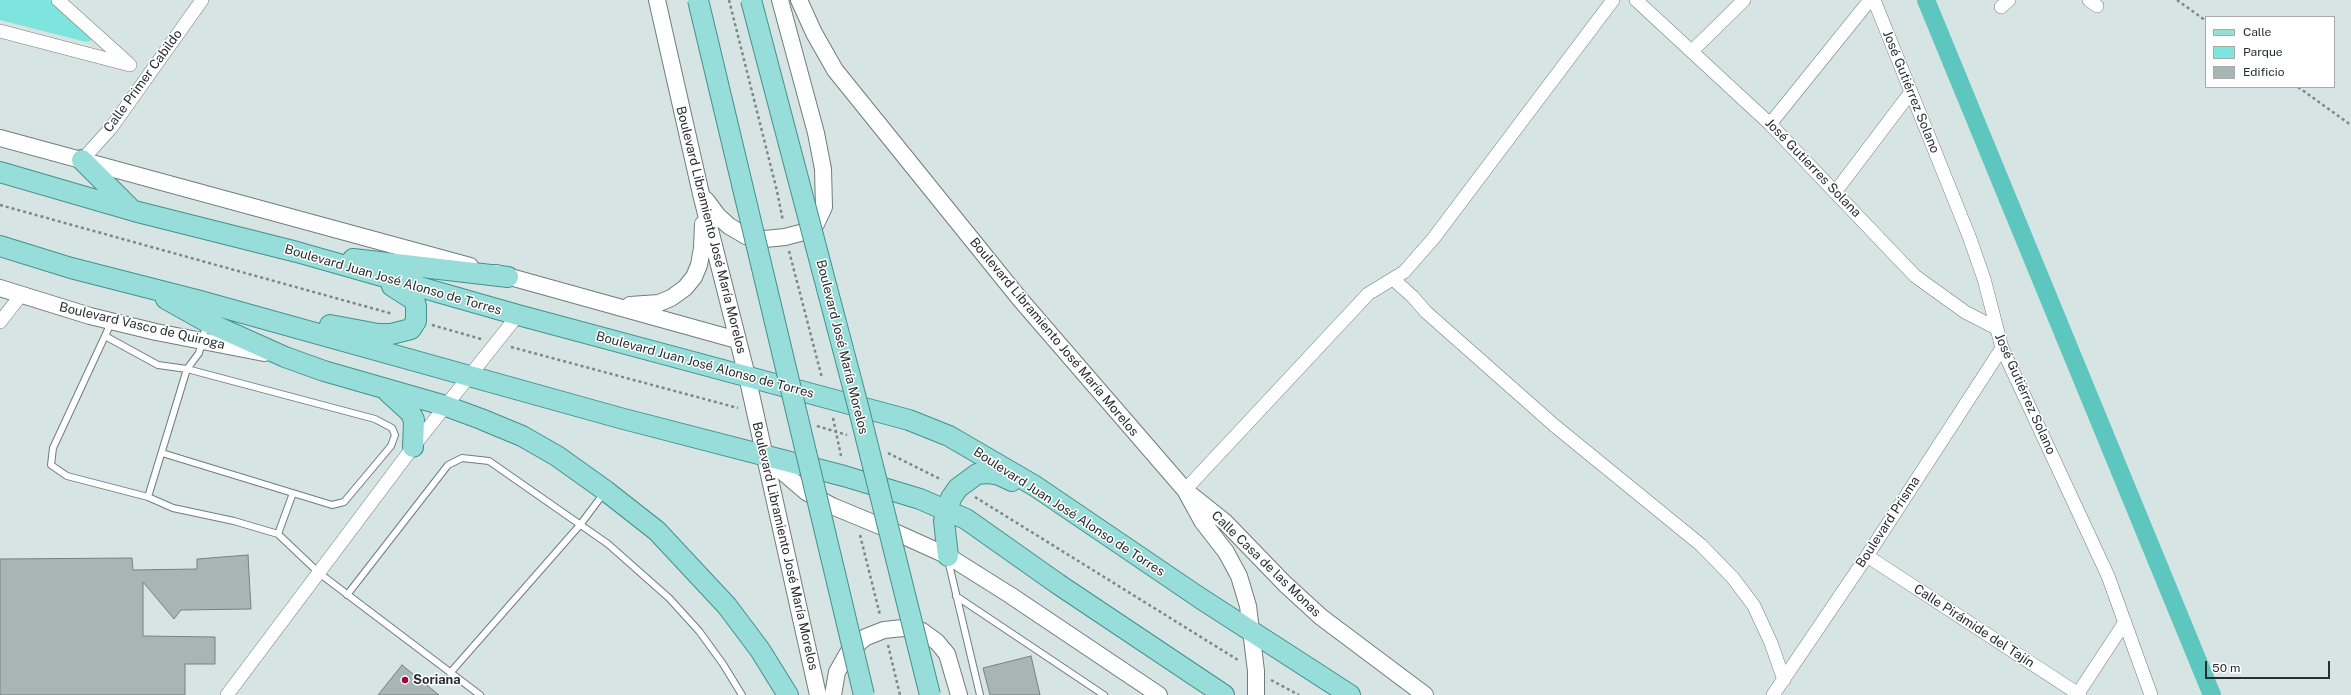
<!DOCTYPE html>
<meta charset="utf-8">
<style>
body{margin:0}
#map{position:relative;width:2351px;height:695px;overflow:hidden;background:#d6e5e3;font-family:"Public Sans",sans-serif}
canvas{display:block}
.legend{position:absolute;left:2205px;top:16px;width:130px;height:72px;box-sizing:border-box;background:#fff;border:1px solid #a9abab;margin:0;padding:5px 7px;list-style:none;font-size:12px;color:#282e2d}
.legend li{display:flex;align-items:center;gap:8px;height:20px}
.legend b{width:20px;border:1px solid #a9abab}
.scale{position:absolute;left:2205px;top:661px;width:125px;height:18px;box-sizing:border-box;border:2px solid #282e2d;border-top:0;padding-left:5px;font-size:12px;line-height:14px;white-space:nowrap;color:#282e2d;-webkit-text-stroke:3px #fff;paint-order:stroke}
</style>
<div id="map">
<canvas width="2351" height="695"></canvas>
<ul class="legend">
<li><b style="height:5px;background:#97ddd9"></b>Calle</li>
<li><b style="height:11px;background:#7de5de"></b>Parque</li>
<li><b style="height:11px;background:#a7b5b3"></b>Edificio</li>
</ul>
<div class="scale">50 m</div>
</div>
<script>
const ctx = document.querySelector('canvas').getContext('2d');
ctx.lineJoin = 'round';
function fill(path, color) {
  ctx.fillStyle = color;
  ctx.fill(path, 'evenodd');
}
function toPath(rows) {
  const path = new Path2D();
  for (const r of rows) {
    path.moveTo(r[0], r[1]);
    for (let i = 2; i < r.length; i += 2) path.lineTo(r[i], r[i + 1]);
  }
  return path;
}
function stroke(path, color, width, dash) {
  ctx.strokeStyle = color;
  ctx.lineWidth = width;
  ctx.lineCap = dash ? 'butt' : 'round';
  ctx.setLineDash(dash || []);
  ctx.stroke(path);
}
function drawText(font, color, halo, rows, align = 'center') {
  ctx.font = font + ' "Public Sans",sans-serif';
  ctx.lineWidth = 3;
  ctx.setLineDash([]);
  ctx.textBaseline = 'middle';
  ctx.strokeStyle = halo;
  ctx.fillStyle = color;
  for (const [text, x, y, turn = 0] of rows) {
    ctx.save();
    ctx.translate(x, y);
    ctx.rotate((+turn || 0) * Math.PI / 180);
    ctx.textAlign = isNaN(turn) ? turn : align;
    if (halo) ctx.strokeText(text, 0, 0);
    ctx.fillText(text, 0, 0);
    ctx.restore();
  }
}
const green = toPath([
 [0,0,53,0,92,40,86,42,0,20]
]);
const canal = toPath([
 [1926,0,2212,695]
]);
const building = toPath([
 [248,555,251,609,181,610,174,619,143,582,143,636,215,637,215,664,185,664,185,695,0,695,0,559,132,558,133,570,197,569,197,559,248,555],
 [1031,656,1040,695,990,695,983,668,1031,656],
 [402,665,439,695,378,695,402,665]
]);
const path = toPath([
 [729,0,777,191,783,221],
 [2177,0,2206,21],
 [2298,87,2351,125],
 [0,205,393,314],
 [789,251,822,378],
 [432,325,481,339],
 [511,347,738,408],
 [833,418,841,456],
 [817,426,847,435],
 [888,453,942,480],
 [975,497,1238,660],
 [860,535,880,615],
 [888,645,900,695],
 [1271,680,1299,695]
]);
const service = toPath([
 [111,323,53,448,51,465,67,476,148,497],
 [206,325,199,353,187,369,148,497,173,508,234,521,278,534,319,573,480,695],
 [105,336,158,365,187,369,375,419,392,428,395,435,391,446,344,502,332,505,162,453],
 [278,534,293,493],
 [948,560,980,695],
 [347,595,448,465,462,458,489,461,608,544,669,598,699,631,723,664,742,695],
 [956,596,1104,695],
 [450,673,580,525,604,493]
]);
const minor = toPath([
 [58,0,128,63],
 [1636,0,1770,124,1915,276,1965,312,1996,328],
 [1874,0,1969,236,1984,279,2002,348,2108,576,2151,695],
 [2089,0,2097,6],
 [2001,7,2009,0],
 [0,31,130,65],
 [1692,51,1744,0],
 [1770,124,1870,0],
 [82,160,111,128,202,0],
 [1836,191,1911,92],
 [1393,279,1413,297,1426,312,1555,426,1701,545,1733,578,1754,606,1771,643,1784,680],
 [0,322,21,295],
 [1185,490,1368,294,1404,272,1433,239,1613,0],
 [1867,556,2080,695],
 [227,695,413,447,518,315],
 [1773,695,1867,556,2002,348],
 [2077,695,2125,622]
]);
const tertiary = toPath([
 [657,0,701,194,747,376,818,695],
 [799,0,814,33,835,70,1019,298,1185,490,1202,521,1226,552,1239,576,1248,606,1256,671,1256,695],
 [0,138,470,266],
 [706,200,718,216,729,226,746,236,765,239,785,237,804,232,816,224,824,207,823,169,816,133,780,0],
 [496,273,737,340],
 [0,288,90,316,156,332,264,353],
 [630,305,659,303,671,298,685,288,694,277,699,265,702,248,703,224],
 [764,456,806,492,832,506,897,533,948,556,1010,595,1159,695],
 [1190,494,1225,522,1285,584,1321,617,1425,695],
 [833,695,837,672,849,651,866,637,884,630,903,628,922,631,937,642,947,654,959,695]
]);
const primary = toPath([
 [82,160,132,210],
 [0,172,134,211,297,252,518,315,909,420,949,436,1035,486,1200,598,1350,695],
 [0,246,71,268,200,301,620,418,844,476,920,499,966,519,1058,584,1224,695],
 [353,259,508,277],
 [166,299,207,322,285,357,324,371,446,406,481,419,522,436,557,456,606,491,657,531,727,606,760,650,788,695],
 [330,325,378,334,391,334,411,329,416,321,416,306,414,300,392,286],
 [388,392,410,412,414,420,413,447],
 [948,556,944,521,951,498,958,488,977,474,988,473,999,475,1012,481]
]);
const primaryBridge = toPath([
 [698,0,864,695],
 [751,0,858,406,930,695]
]);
const markers = [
 [405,680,4,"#a0013f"]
];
const streetNames = [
 ["Calle Primer Cabildo",143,81,-54],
 ["José Gutiérrez Solano",1911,92,68],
 ["José Gutierres Solana",1813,168,46],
 ["Boulevard Libramiento José María Morelos",711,230,76],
 ["Boulevard Juan José Alonso de Torres",393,280,16],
 ["Boulevard Vasco de Quiroga",142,326,13],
 ["Boulevard Libramiento José María Morelos",1054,337,50],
 ["Boulevard José María Morelos",842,347,76],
 ["Boulevard Juan José Alonso de Torres",705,365,15],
 ["José Gutiérrez Solano",2025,394,66],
 ["Boulevard Juan José Alonso de Torres",1069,512,33],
 ["Boulevard Prisma",1888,522,-57],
 ["Boulevard Libramiento José María Morelos",785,546,77],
 ["Calle Casa de las Monas",1266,564,44],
 ["Calle Pirámide del Tajín",1974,626,33]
];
const poiNames = [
 ["Soriana",413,680]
];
fill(green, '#7de5de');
stroke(canal, '#5cc6bf', 18);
fill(building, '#a7b5b3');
stroke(building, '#758281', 1);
stroke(service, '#707d7c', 8);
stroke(minor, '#707d7c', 14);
stroke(tertiary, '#707d7c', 18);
stroke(primary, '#43918c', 22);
stroke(path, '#7d8886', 2.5, [3, 3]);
stroke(service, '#fff', 6);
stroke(minor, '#fff', 13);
stroke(tertiary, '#fff', 16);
stroke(primary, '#97ddd9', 20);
stroke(primaryBridge, '#43918c', 22, []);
stroke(primaryBridge, '#97ddd9', 20);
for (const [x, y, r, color] of markers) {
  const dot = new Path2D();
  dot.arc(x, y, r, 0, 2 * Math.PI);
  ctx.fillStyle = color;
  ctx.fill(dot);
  stroke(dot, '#fff', 1.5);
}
drawText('13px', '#282e2d', '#fff', streetNames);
drawText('bold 13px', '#282e2d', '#fff', poiNames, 'left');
</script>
